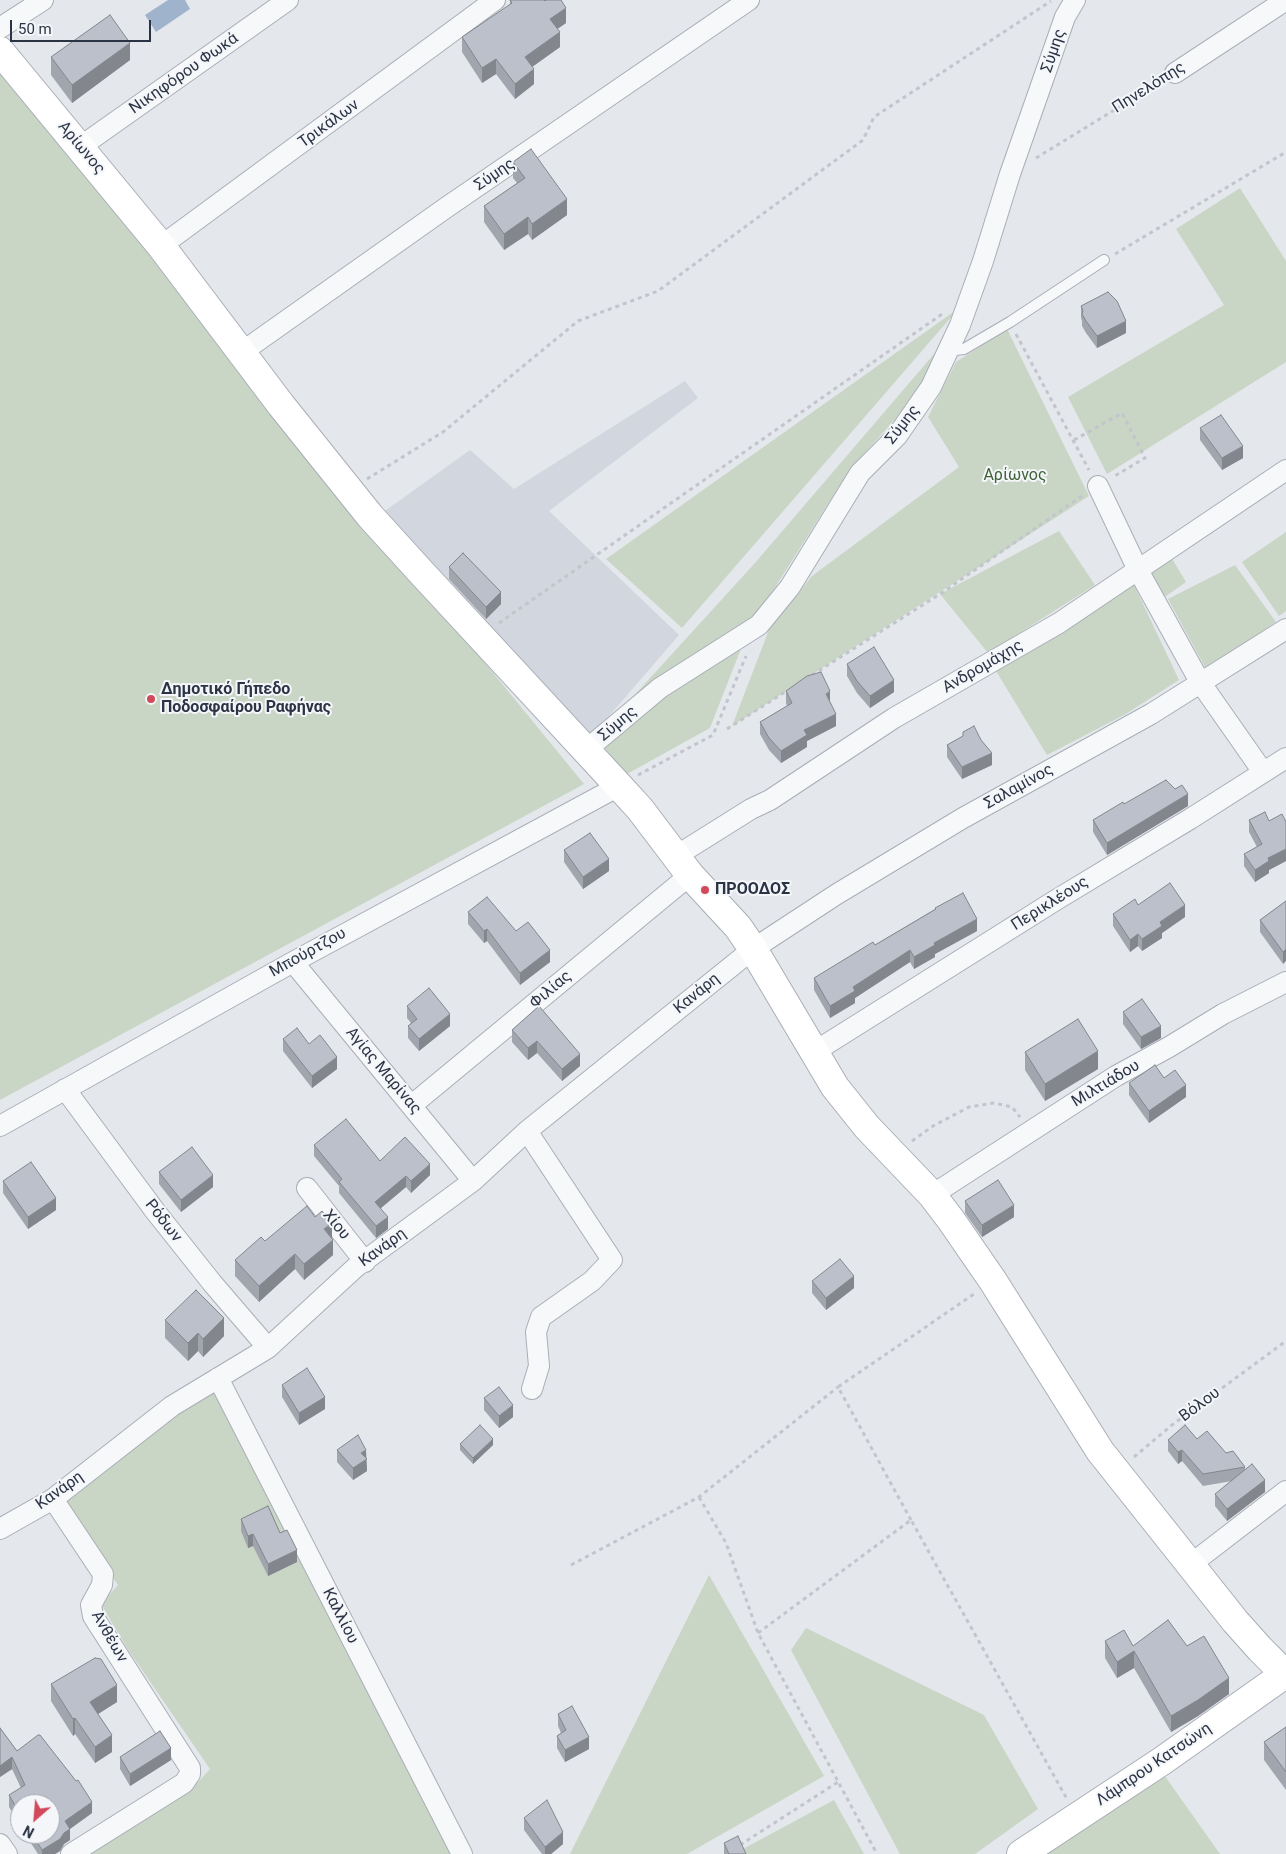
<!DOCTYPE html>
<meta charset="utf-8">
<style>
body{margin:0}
#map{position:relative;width:1286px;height:1854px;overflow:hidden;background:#e4e7ec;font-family:Roboto,sans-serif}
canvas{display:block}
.north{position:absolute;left:10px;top:1794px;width:50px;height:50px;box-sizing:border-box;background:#f4f6f9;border:1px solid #a4a8b1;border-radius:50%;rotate:207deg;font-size:14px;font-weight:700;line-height:20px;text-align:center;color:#2b3445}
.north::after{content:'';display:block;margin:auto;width:18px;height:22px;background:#d1495b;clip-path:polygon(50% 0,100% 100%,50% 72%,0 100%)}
.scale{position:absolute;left:10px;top:20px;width:141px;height:22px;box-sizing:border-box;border:2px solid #2b3445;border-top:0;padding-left:6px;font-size:15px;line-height:18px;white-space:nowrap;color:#2b3445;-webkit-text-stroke:4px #f4f6f9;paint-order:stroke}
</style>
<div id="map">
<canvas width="1286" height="1854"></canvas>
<div class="north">N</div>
<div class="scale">50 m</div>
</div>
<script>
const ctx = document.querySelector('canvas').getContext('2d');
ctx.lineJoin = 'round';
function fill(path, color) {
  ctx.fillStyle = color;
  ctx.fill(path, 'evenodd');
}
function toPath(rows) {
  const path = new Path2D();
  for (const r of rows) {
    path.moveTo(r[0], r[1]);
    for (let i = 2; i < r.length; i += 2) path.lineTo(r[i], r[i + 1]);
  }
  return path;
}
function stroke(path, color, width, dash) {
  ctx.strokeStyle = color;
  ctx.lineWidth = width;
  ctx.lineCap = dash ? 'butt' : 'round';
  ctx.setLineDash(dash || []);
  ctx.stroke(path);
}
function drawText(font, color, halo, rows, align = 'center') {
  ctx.font = font + ' Roboto,sans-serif';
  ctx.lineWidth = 4;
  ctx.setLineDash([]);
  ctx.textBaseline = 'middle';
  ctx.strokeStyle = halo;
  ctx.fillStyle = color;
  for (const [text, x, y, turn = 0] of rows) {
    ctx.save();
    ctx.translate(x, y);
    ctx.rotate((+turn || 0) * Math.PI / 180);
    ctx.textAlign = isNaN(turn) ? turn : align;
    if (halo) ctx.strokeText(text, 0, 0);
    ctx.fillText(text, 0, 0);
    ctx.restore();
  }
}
const built = toPath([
 [685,381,698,398,549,511,679,635,591,737,378,516,470,450,514,489]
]);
const green = toPath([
 [0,70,584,784,0,1100],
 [1240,188,1286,261,1286,362,1107,474,1068,397,1224,305,1176,229],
 [959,308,682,628,606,559],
 [1007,329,1089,496,732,726,770,627,812,576,959,467,928,417,956,362],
 [946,340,909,404,850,469,755,619,630,700,755,563],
 [1059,531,1095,585,988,653,940,594],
 [1286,532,1286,611,1279,616,1242,562],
 [1171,557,1186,582,1162,599,1147,572],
 [1235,565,1276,622,1206,669,1168,599],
 [1134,585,1179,680,1124,715,1047,755,996,671],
 [744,641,710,728,627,774,614,760,603,745,672,687],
 [216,1388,456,1854,84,1854,199,1781,210,1769,127,1648,101,1604,118,1585,57,1496],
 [709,1575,824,1776,687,1854,570,1854],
 [806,1628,984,1715,1038,1809,975,1854,900,1854,791,1650],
 [1162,1772,1220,1854,1046,1854],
 [834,1800,864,1854,743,1854,741,1850]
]);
const water = toPath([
 [168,0,185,0,190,9,156,32,145,15]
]);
const path = toPath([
 [1036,158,1160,82],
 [1115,254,1286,152],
 [1016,334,1089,470],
 [1074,440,1122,413,1145,458,1113,477],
 [367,479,443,432,578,321,658,291,863,140,874,117,1051,1],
 [499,623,945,312],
 [812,675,940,594,1082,496],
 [727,729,788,690],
 [638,775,713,735,746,656],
 [912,1141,933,1126,969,1107,994,1103,1012,1107,1020,1117],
 [1134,1457,1172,1425,1286,1341],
 [699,1497,726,1543,758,1633,877,1854],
 [911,1520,838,1387,974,1294],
 [571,1565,699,1497,838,1387],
 [758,1633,911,1520,1067,1799],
 [740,1845,838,1782]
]);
const lane = toPath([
 [947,351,964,349,1010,322,1104,260]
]);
const street = toPath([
 [0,28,43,0],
 [1175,73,1286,0],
 [80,147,288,0],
 [161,246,495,0],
 [242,352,447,207,749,0],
 [1098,486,1138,570,1200,682,1263,772],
 [586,750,660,688,759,625,790,587,860,473,897,436,931,387,960,325,983,261,1010,174,1065,17,1075,0],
 [676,856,751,809,770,800,894,718,1059,623,1286,470],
 [293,962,473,1181],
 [814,1052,1056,900,1190,819,1286,758],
 [65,1089,155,1211,213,1284,268,1348],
 [412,1105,690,875],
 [0,1126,293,962,619,786],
 [527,1131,612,1260,592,1281,541,1317,536,1332,539,1366,532,1389],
 [307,1188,365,1262],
 [932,1195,1116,1076,1169,1047,1223,1014,1286,982],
 [218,1378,462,1854],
 [53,1499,103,1574,102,1585,91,1605,93,1616,190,1768,190,1774,184,1783,71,1854],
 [0,1529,53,1499,172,1406,268,1348,356,1267,473,1181,527,1131,753,949,837,894,963,818,1151,714,1286,629],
 [1190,1565,1286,1491],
 [0,1844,7,1854]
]);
const secondary = toPath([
 [0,51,161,246,281,405,370,516,420,571,619,786,640,809,690,875,738,927,753,949,835,1087,867,1127,932,1195,951,1220,993,1281,1100,1451,1235,1621,1260,1649,1286,1675],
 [1021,1854,1162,1761,1285,1674]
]);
const wall = toPath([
 [510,0,544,0,566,23,557,29,560,47,532,67,534,84,515,99,496,74,482,83,462,52,462,37,510,5],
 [51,57,130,60,72,103,51,75],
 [513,162,567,215,532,240,528,234,504,250,484,222,484,206,517,183,513,178],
 [1081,306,1126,333,1097,348,1086,333,1082,326,1082,321,1081,318],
 [1200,428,1243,458,1222,470,1200,440],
 [449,567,501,604,486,619,449,579],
 [847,664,894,692,870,708,857,693,847,676],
 [786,691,830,702,836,726,807,741,807,747,781,763,769,750,760,734,760,722,787,706,786,703],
 [963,732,992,765,962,779,947,757,947,745,963,736],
 [1175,789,1188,806,1107,855,1093,832,1093,820,1124,804],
 [1249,820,1286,822,1286,861,1269,870,1269,873,1255,882,1244,866,1244,854,1257,847,1249,832],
 [564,850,609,871,583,889,564,862],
 [1286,901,1283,964,1260,932,1260,920],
 [1138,905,1185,917,1162,933,1162,938,1142,951,1138,946,1130,952,1113,926,1113,914],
 [935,908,977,931,935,954,935,957,914,969,910,962,855,998,855,1003,830,1018,814,990,814,978,875,945,935,909],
 [468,912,516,931,550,962,520,985,487,941,484,943,468,924],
 [407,1006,450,1026,419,1051,408,1038,408,1026,411,1023,407,1018],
 [539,1006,580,1066,562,1081,537,1053,528,1060,512,1042,512,1030],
 [1123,1012,1161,1038,1141,1049,1123,1024],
 [283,1039,309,1044,337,1069,312,1088,283,1051],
 [1025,1052,1098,1069,1045,1101,1025,1070],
 [1164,1078,1186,1097,1149,1123,1129,1095,1129,1083],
 [314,1145,380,1161,430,1175,411,1193,406,1187,381,1208,388,1229,376,1238,339,1193,339,1186,314,1156],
 [159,1172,213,1187,181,1212,159,1184],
 [3,1181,56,1210,28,1229,3,1193],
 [965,1201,1014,1217,982,1237,965,1213],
 [332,1238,333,1255,304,1280,295,1269,259,1302,235,1276,235,1260,265,1241],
 [812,1281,854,1288,826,1310,812,1293],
 [165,1320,224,1336,203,1357,198,1351,188,1361,165,1338],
 [282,1385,325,1409,299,1425,282,1397],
 [484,1398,513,1417,499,1428,484,1410],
 [1197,1439,1226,1453,1245,1467,1245,1469,1265,1492,1227,1521,1215,1506,1215,1494,1232,1481,1203,1486,1182,1461,1178,1464,1168,1451,1168,1440],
 [460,1444,493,1445,473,1464,460,1450],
 [337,1450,366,1458,367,1471,353,1480,337,1462],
 [241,1519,297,1562,268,1576,253,1546,248,1548,241,1531],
 [1105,1641,1133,1646,1187,1646,1229,1694,1198,1716,1171,1732,1134,1668,1117,1678,1105,1658],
 [51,1684,117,1702,98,1714,112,1752,95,1763,75,1734,73,1736,51,1701],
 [558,1714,589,1749,565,1762,557,1748,557,1736,561,1733,558,1726],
 [1286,1727,1286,1790,1264,1760,1264,1742],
 [0,1728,17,1751,92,1813,70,1829,70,1840,64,1844,60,1851,55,1854,38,1854,25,1834,50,1834,20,1804,20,1825,9,1807,9,1795,21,1788,12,1769,0,1777],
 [120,1757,171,1760,130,1786,120,1769],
 [524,1818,563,1844,551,1854,542,1854,524,1830],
 [724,1843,746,1854,724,1854]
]);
const shadedWall = toPath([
 [566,8,566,23,550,34,550,19],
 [560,32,560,47,525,72,525,57],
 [130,43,130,60,72,103,72,85],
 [496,59,496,74,482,83,482,68],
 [534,69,534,84,515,99,515,84],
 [567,199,567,215,532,240,532,224],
 [528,217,528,234,504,250,504,234],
 [1126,321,1126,333,1097,348,1097,336],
 [1243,446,1243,458,1222,470,1222,458],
 [501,592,501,604,486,619,486,607],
 [894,680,894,692,870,708,870,696],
 [830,691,830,703,826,694],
 [836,714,836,726,807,741,807,747,781,763,781,751,804,730],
 [992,753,992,765,962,779,962,767],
 [1188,794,1188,806,1107,855,1107,843],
 [1286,849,1286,861,1269,870,1269,873,1255,882,1255,870,1268,858],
 [609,859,609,871,583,889,583,877],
 [1185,905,1185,917,1162,933,1162,938,1142,951,1142,939,1160,922],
 [977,919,977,931,935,954,935,957,914,969,914,957,934,943],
 [487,929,487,941,484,943,484,931],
 [1138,934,1138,946,1130,952,1130,940],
 [1286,949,1286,961,1283,964,1283,952],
 [550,950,550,962,520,985,520,973],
 [910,950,910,962,855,998,855,1003,830,1018,830,1006,853,987],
 [450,1014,450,1026,419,1051,419,1039],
 [1161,1026,1161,1038,1141,1049,1141,1037],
 [537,1041,537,1053,528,1060,528,1048],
 [1098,1051,1098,1069,1045,1101,1045,1084],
 [580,1054,580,1066,562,1081,562,1069],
 [337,1057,337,1069,312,1088,312,1076],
 [1186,1085,1186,1097,1149,1123,1149,1111],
 [430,1164,430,1175,411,1193,411,1181],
 [213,1175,213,1187,181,1212,181,1200],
 [406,1176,406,1187,375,1213,375,1202],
 [56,1198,56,1210,28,1229,28,1217],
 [1014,1205,1014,1217,982,1237,982,1225],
 [388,1217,388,1229,376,1238,376,1226],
 [332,1223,332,1239,324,1229],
 [333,1240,333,1255,304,1280,304,1264],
 [295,1254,295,1269,259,1302,259,1286],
 [854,1276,854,1288,826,1310,826,1298],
 [224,1318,224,1336,203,1357,203,1339],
 [198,1333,198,1351,188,1361,188,1343],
 [325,1397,325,1409,299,1425,299,1413],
 [513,1405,513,1417,499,1428,499,1416],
 [493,1439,493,1445,473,1464,473,1458],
 [366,1450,367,1471,353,1480,353,1468,361,1453],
 [1182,1450,1182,1461,1178,1464,1178,1452],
 [1265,1480,1265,1492,1227,1521,1227,1509],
 [253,1534,253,1546,248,1548,248,1536],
 [297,1550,297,1562,268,1576,268,1564],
 [1134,1651,1134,1668,1117,1678,1117,1662],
 [1229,1678,1229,1694,1198,1716,1171,1732,1171,1716],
 [117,1685,117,1702,90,1719,90,1702],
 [75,1718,75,1734,73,1736,73,1719],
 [112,1735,112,1752,95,1763,95,1747],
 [589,1737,589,1749,565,1762,565,1750],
 [171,1748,171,1760,130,1786,130,1774],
 [12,1757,12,1769,0,1777,0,1766],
 [92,1802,92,1813,67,1831,70,1829,70,1840,64,1844,60,1851,55,1854,42,1854,42,1850,65,1821],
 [563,1832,563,1844,551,1854,545,1854,545,1847]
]);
const building = toPath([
 [510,0,544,0,545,1,546,0,561,0,566,8,550,19,560,32,525,57,534,69,515,84,496,59,482,68,462,37,512,3,510,0],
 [110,15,130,43,72,85,51,57,110,15],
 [531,149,567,199,532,224,528,217,504,234,484,206,525,178,513,162,531,149],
 [1108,292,1117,301,1126,321,1097,336,1086,321,1082,314,1083,311,1081,306,1108,292],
 [1221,415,1243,446,1222,458,1200,428,1221,415],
 [463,553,501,592,486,607,449,567,463,553],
 [874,647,894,680,870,696,857,681,847,664,874,647],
 [821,672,830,691,826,694,836,714,804,730,807,735,781,751,769,738,760,722,792,703,786,691,807,676,821,672],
 [974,726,981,740,992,753,962,767,947,745,963,736,963,732,974,726],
 [1166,780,1175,789,1182,785,1188,794,1107,843,1093,820,1123,802,1124,804,1166,780],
 [1265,812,1269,821,1282,814,1286,822,1286,849,1268,858,1269,861,1255,870,1244,854,1262,844,1249,820,1265,812],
 [590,833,609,859,583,877,564,850,590,833],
 [1170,883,1185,905,1160,922,1162,926,1142,939,1138,934,1130,940,1113,914,1135,899,1138,905,1170,883],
 [963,893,977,919,934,943,935,945,914,957,910,950,853,987,855,991,830,1006,814,978,873,942,875,945,936,909,935,908,963,893],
 [487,897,516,931,528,922,550,950,520,973,487,929,484,931,468,912,487,897],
 [1286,901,1286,949,1283,952,1260,920,1286,901],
 [429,988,450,1014,419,1039,408,1026,417,1019,407,1006,429,988],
 [1142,999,1161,1026,1141,1037,1123,1012,1142,999],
 [539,1006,580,1054,562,1069,537,1041,528,1048,512,1030,539,1006],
 [1078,1019,1098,1051,1045,1084,1025,1052,1078,1019],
 [297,1028,309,1044,320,1035,337,1057,312,1076,283,1039,297,1028],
 [1155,1065,1164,1078,1175,1070,1186,1085,1149,1111,1129,1083,1155,1065],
 [346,1119,380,1161,405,1137,430,1164,411,1181,406,1176,375,1202,388,1217,376,1226,339,1182,342,1179,314,1145,346,1119],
 [192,1147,213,1175,181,1200,159,1172,192,1147],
 [31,1162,56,1198,28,1217,3,1181,31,1162],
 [998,1180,1014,1205,982,1225,965,1201,998,1180],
 [307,1206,315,1217,322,1211,332,1223,324,1229,333,1240,304,1264,295,1254,259,1286,235,1260,261,1237,265,1241,307,1206],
 [840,1259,854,1276,826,1298,812,1281,840,1259],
 [196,1290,224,1318,203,1339,198,1333,188,1343,165,1320,196,1290],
 [307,1368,325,1397,299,1413,282,1385,307,1368],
 [499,1387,513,1405,499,1416,484,1398,499,1387],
 [480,1425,493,1439,473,1458,460,1444,480,1425],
 [1185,1425,1197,1439,1207,1431,1226,1453,1233,1451,1245,1467,1203,1474,1182,1450,1178,1452,1168,1440,1185,1425],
 [358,1435,366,1450,361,1453,367,1459,353,1468,337,1450,358,1435],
 [1252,1464,1265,1480,1227,1509,1215,1494,1252,1464],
 [268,1506,280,1533,287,1530,297,1550,268,1564,253,1534,248,1536,241,1519,268,1506],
 [1168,1620,1187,1646,1204,1636,1229,1678,1198,1700,1171,1716,1134,1651,1117,1662,1105,1641,1124,1630,1133,1646,1168,1620],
 [95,1658,101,1659,117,1685,90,1702,112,1735,95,1747,75,1718,73,1719,51,1684,95,1658],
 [572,1706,589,1737,565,1750,557,1736,566,1730,558,1714,572,1706],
 [1286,1727,1286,1772,1264,1742,1286,1727],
 [0,1728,17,1751,38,1735,40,1735,76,1781,78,1780,92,1802,65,1821,70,1829,64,1833,60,1839,42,1850,32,1834,50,1834,50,1804,20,1804,20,1814,9,1795,25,1785,12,1757,0,1766,0,1728],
 [160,1731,171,1748,130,1774,120,1757,160,1731],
 [547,1800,563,1832,545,1847,524,1818,547,1800],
 [738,1836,746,1854,729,1854,724,1843,738,1836]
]);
const markers = [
 [151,699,5,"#d1495b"],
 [705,890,5,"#d1495b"]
];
const streetNames = [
 ["Σύμης",1054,51,-71],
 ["Νικηφόρου Φωκά",184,74,-35],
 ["Πηνελόπης",1149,88,-32],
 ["Τρικάλων",329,124,-36],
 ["Αρίωνος",81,148,50],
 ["Σύμης",495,175,-34],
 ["Σύμης",903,425,-52],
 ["Ανδρομάχης",983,667,-30],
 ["Σύμης",618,724,-40],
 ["Σαλαμίνος",1019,787,-29],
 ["Περικλέους",1050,904,-32],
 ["Μπούρτζου",308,953,-29],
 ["Φιλίας",551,990,-40],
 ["Κανάρη",697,994,-39],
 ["Αγίας Μαρίνας",383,1071,50],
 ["Μιλτιάδου",1106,1084,-31],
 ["Ρόδων",163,1221,52],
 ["Χίου",336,1225,51],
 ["Κανάρη",383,1248,-36],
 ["Βόλου",1200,1405,-37],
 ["Κανάρη",60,1491,-35],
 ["Καλλίου",340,1616,63],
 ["Ανθέων",109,1637,60],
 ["Λάμπρου Κατσώνη",1154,1765,-34]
];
const parkNames = [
 ["Αρίωνος",1015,476]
];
const poiNames = [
 ["Δημοτικό Γήπεδο",161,690],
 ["Ποδοσφαίρου Ραφήνας",161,708],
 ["ΠΡΟΟΔΟΣ",715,890]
];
fill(built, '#d2d6de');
fill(green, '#c9d6c5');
fill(water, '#9fb4cc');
stroke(lane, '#a9aeb7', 12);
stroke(street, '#a9aeb7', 22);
stroke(secondary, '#a9aeb7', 30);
stroke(path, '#c2c5cb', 3, [4, 4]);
stroke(lane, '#f7f8fa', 10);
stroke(street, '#f7f8fa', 20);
stroke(secondary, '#fff', 28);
fill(wall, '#a1a5ae');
fill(shadedWall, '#83868d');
fill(building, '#bbc0ca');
stroke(building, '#83868d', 1);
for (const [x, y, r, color] of markers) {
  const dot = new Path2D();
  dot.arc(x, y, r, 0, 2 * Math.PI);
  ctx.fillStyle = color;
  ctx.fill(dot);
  stroke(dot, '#f4f6f9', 2);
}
drawText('16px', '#2b3445', '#f4f6f9', streetNames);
drawText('16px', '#3f6138', '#f4f6f9', parkNames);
drawText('bold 16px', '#2b3445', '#f4f6f9', poiNames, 'left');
</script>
